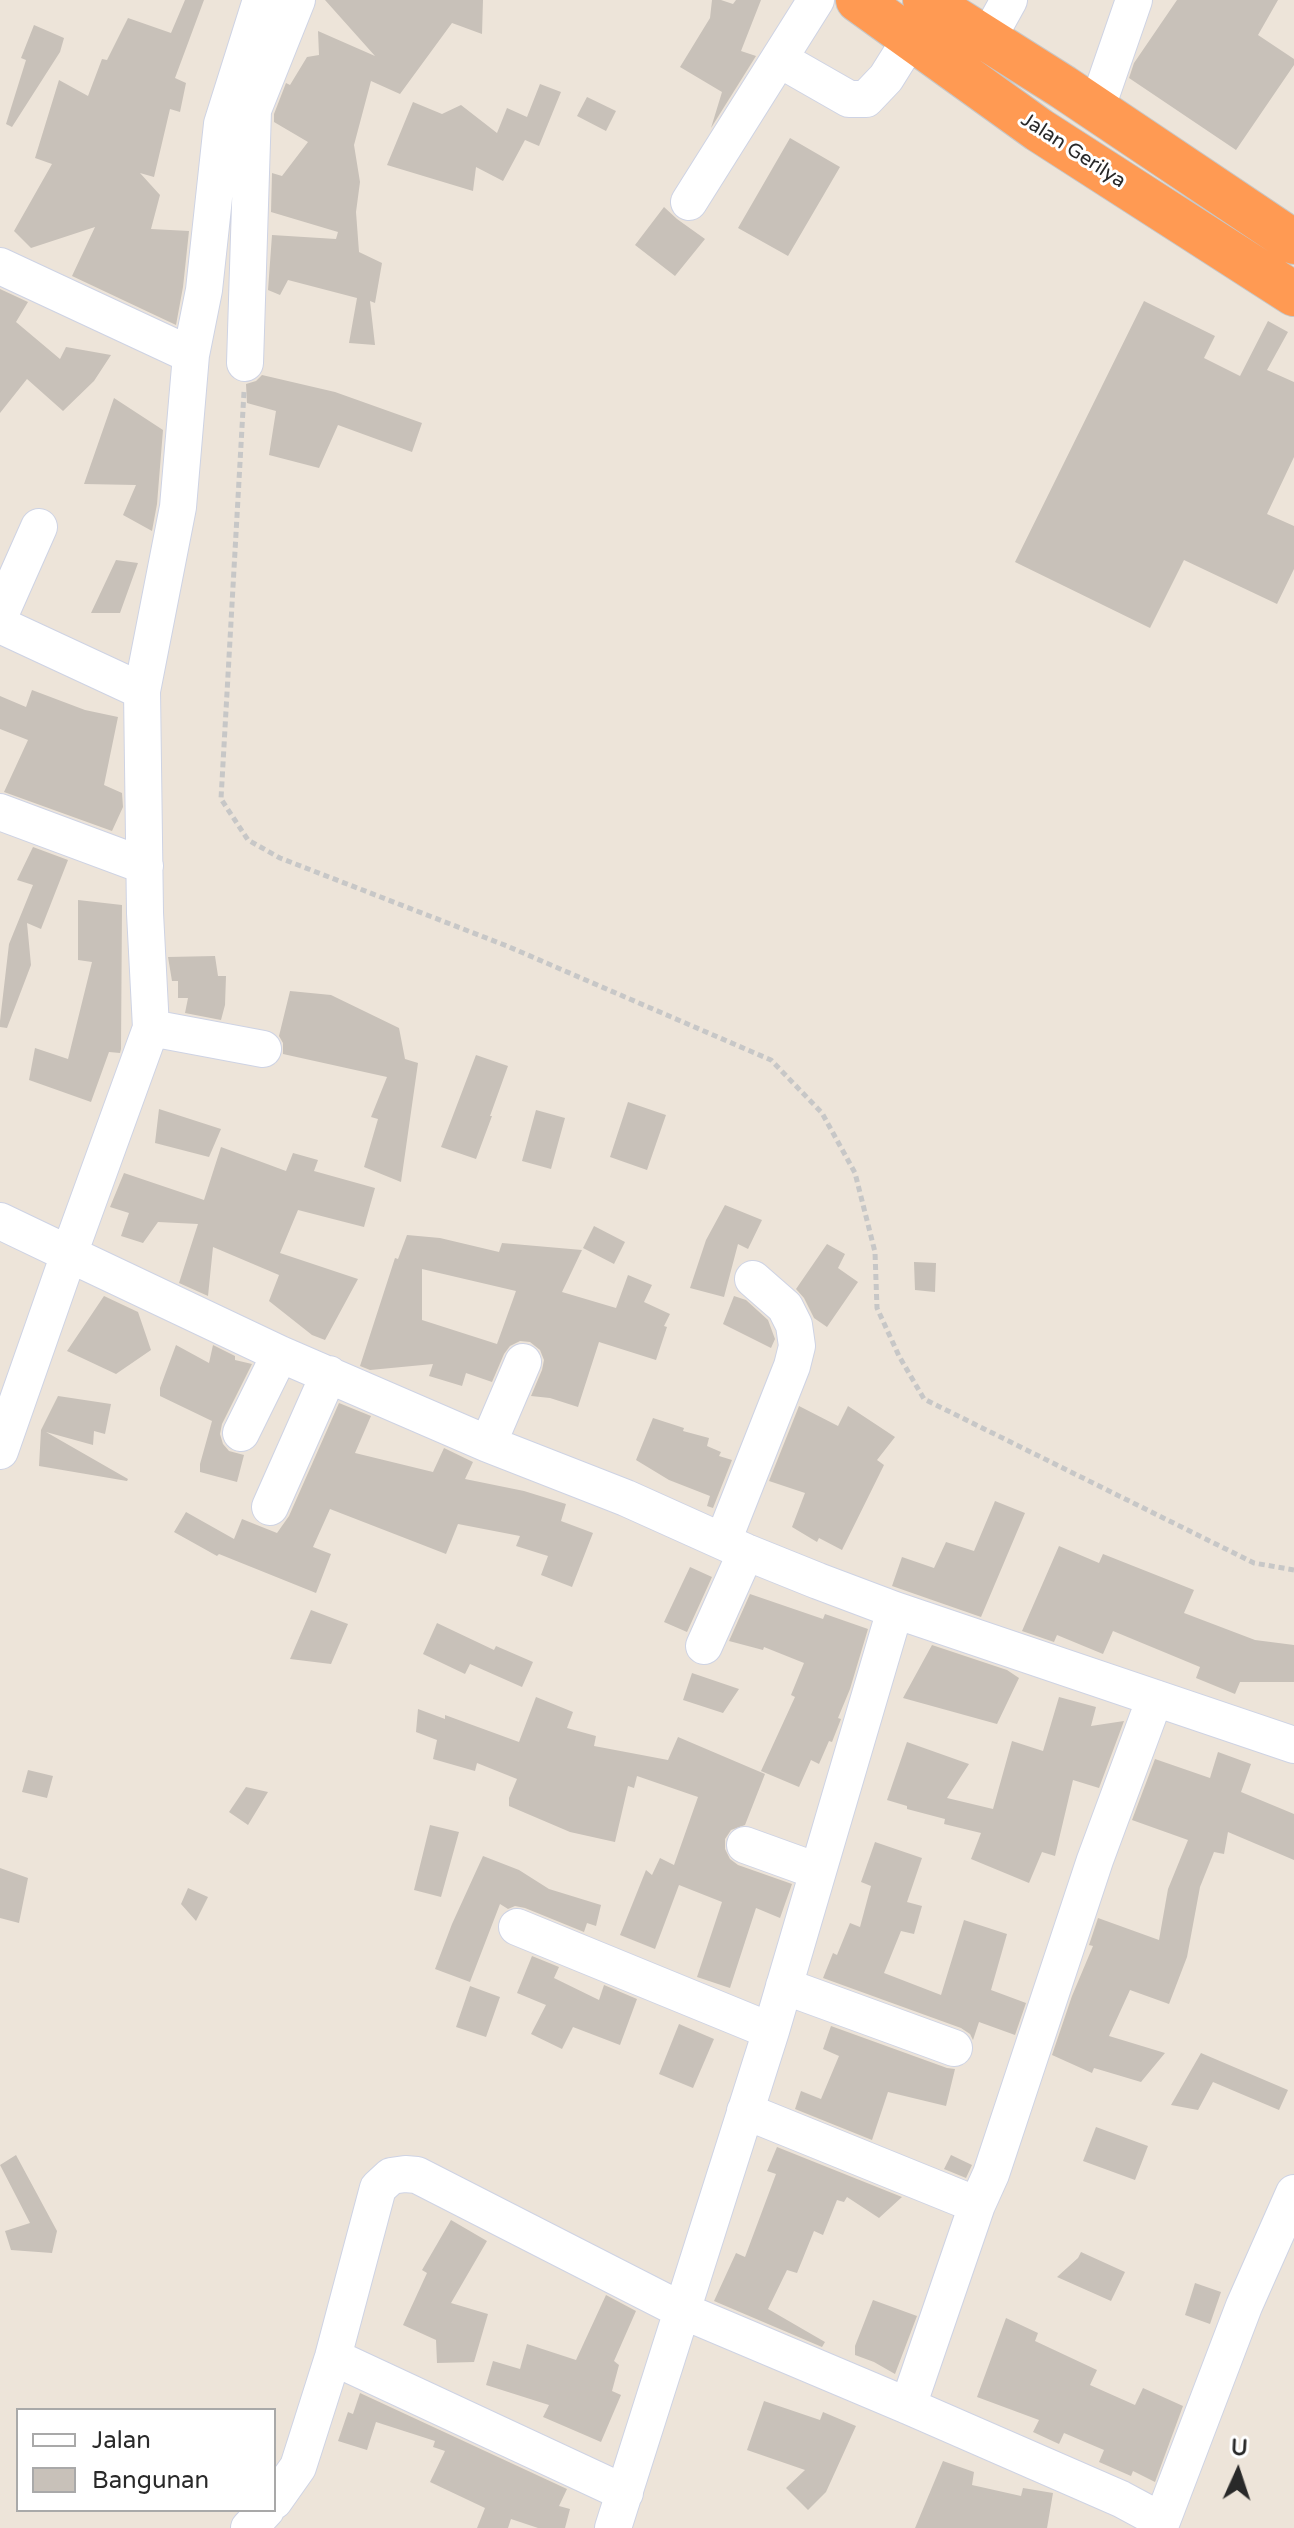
<!DOCTYPE html>
<style>
body{margin:0}
#map{position:relative;width:1294px;height:2528px;overflow:hidden;background:#ede4d9;font-family:"Varela Round",sans-serif}
canvas{display:block}
.legend{position:absolute;left:16px;top:2408px;width:260px;height:104px;box-sizing:border-box;background:#fff;border:2px solid #a9a9a9;margin:0;padding:10px 14px;list-style:none;font-size:24px;color:#292929}
.legend li{display:flex;align-items:center;gap:16px;height:40px}
.legend b{width:40px;border:2px solid #a9a9a9}
.north{position:absolute;left:1198px;top:2432px;width:80px;height:80px;-webkit-text-stroke:6px #fff;paint-order:stroke;rotate:3deg;font-size:22px;font-weight:700;line-height:32px;text-align:center;color:#292929}
.north::after{content:'';display:block;margin:auto;width:28px;height:36px;background:#292929;clip-path:polygon(50% 0,100% 100%,50% 72%,0 100%)}
</style>
<div id="map">
<canvas width="1294" height="2528"></canvas>
<ul class="legend">
<li><b style="height:10px;background:#fff"></b>Jalan</li>
<li><b style="height:22px;background:#c8c1b9"></b>Bangunan</li>
</ul>
<div class="north">U</div>
</div>
<script>
const ctx = document.querySelector('canvas').getContext('2d');
ctx.lineJoin = 'round';
function fill(path, color) {
  ctx.fillStyle = color;
  ctx.fill(path, 'evenodd');
}
function toPath(rows) {
  const path = new Path2D();
  for (const r of rows) {
    path.moveTo(r[0], r[1]);
    for (let i = 2; i < r.length; i += 2) path.lineTo(r[i], r[i + 1]);
  }
  return path;
}
function stroke(path, color, width, dash) {
  ctx.strokeStyle = color;
  ctx.lineWidth = width;
  ctx.lineCap = dash ? 'butt' : 'round';
  ctx.setLineDash(dash || []);
  ctx.stroke(path);
}
function drawText(font, color, halo, rows, align = 'center') {
  ctx.font = font + ' "Varela Round",sans-serif';
  ctx.lineWidth = 6;
  ctx.setLineDash([]);
  ctx.textBaseline = 'middle';
  ctx.strokeStyle = halo;
  ctx.fillStyle = color;
  for (const [text, x, y, turn = 0] of rows) {
    ctx.save();
    ctx.translate(x, y);
    ctx.rotate((+turn || 0) * Math.PI / 180);
    ctx.textAlign = isNaN(turn) ? turn : align;
    if (halo) ctx.strokeText(text, 0, 0);
    ctx.fillText(text, 0, 0);
    ctx.restore();
  }
}
const building = toPath([
 [185,0,204,0,175,78,186,83,180,112,170,109,154,177,140,173,160,195,151,229,189,231,183,287,176,325,72,276,95,227,31,248,14,231,52,164,35,158,59,80,88,96,102,59,107,60,128,18,171,33],
 [325,0,483,0,482,34,452,23,400,94,371,81,354,145,360,182,356,212,359,252,382,263,375,303,370,301,375,345,349,343,357,298,288,280,280,295,268,290,272,235,336,239,338,232,271,212,272,173,282,176,308,142,274,122,274,114,286,83,290,85,307,57,319,55,318,31,375,56],
 [712,0,721,0,733,4,736,0,761,0,741,51,756,56,711,128,722,92,680,67,710,18],
 [1177,0,1278,0,1258,35,1294,59,1294,65,1236,150,1129,78,1134,63],
 [34,25,64,38,60,52,12,127,6,124,26,60,21,58],
 [540,84,561,92,539,146,525,140,503,181,476,167,473,191,387,165,413,102,442,114,461,105,497,133,507,108,527,117],
 [587,97,616,111,606,131,577,116],
 [790,138,840,167,788,256,738,228],
 [664,207,677,219,705,239,675,276,635,245],
 [0,289,28,302,16,322,60,359,66,347,111,355,94,381,63,411,27,379,0,413],
 [1144,301,1215,336,1204,358,1240,376,1268,321,1288,332,1267,370,1294,382,1294,457,1267,514,1294,526,1294,569,1277,604,1184,560,1150,628,1015,562],
 [262,375,335,392,422,423,412,452,338,425,319,468,269,455,276,411,247,403,246,384,256,381],
 [114,398,163,430,157,504,152,531,123,515,136,485,84,484],
 [116,560,138,563,120,613,91,613],
 [32,690,85,710,118,717,104,785,122,793,123,807,112,831,4,792,28,740,0,729,0,696,26,707],
 [33,847,68,860,41,929,27,923,31,965,7,1028,0,1027,0,1021,9,944,33,885,17,880],
 [78,900,122,905,121,1049,120,1053,109,1052,91,1102,29,1080,35,1048,68,1059,92,962,78,960],
 [215,956,218,976,226,976,225,1005,221,1020,185,1013,188,998,178,998,178,981,172,981,168,957],
 [290,991,331,995,399,1028,405,1059,418,1063,401,1182,364,1167,378,1119,371,1117,387,1077,283,1054,283,1043,279,1036],
 [476,1055,508,1066,490,1116,492,1116,476,1159,441,1147],
 [628,1102,666,1115,647,1170,610,1157],
 [159,1109,221,1129,209,1157,155,1143],
 [536,1110,565,1118,551,1169,522,1161],
 [221,1147,286,1171,293,1153,318,1160,314,1171,375,1188,364,1227,298,1210,280,1253,358,1279,325,1340,312,1335,269,1301,279,1275,213,1247,208,1296,179,1283,198,1224,158,1222,143,1243,121,1236,129,1213,110,1207,124,1173,204,1200],
 [725,1205,762,1220,748,1249,738,1244,724,1297,690,1288,706,1240],
 [594,1226,625,1242,614,1264,583,1248],
 [407,1235,440,1238,499,1252,502,1243,582,1250,562,1292,616,1308,628,1275,652,1285,644,1302,670,1314,664,1326,667,1327,656,1360,599,1342,578,1407,550,1398,531,1396,542,1370,544,1360,540,1350,530,1342,520,1341,510,1346,504,1354,492,1382,466,1373,462,1386,429,1376,433,1364,370,1370,360,1366,395,1258,398,1259],
 [422,1269,516,1291,497,1344,422,1320],
 [827,1244,845,1254,838,1268,858,1282,827,1327,814,1318,804,1298,796,1289],
 [914,1262,936,1263,935,1292,915,1290],
 [104,1296,138,1312,151,1350,116,1374,67,1351],
 [734,1296,746,1300,768,1320,775,1339,771,1348,723,1324],
 [176,1345,209,1363,213,1345,235,1356,235,1360,252,1364,222,1424,220,1434,223,1444,229,1451,244,1455,237,1482,200,1472,200,1464,212,1421,160,1396,160,1388],
 [58,1396,111,1404,105,1434,94,1431,93,1445,46,1432,128,1479,127,1481,39,1466,41,1430],
 [339,1403,371,1416,355,1453,433,1472,444,1448,473,1462,465,1479,524,1491,566,1504,561,1521,593,1533,572,1587,541,1575,548,1556,516,1546,520,1536,458,1524,446,1554,330,1509,313,1547,331,1554,316,1593,219,1554,217,1556,174,1532,186,1512,234,1539,242,1519,277,1533,289,1516],
 [799,1406,838,1426,848,1406,895,1437,877,1460,884,1465,842,1550,819,1538,817,1542,792,1527,805,1493,769,1481],
 [653,1418,684,1428,683,1431,709,1438,707,1446,721,1452,719,1456,732,1460,713,1508,707,1506,710,1496,669,1480,636,1460],
 [995,1501,1025,1513,981,1617,892,1586,902,1557,934,1568,946,1542,974,1551],
 [1059,1546,1099,1563,1103,1554,1194,1590,1184,1613,1255,1640,1294,1645,1294,1682,1240,1682,1235,1694,1196,1678,1200,1667,1113,1631,1103,1654,1057,1635,1054,1642,1022,1631],
 [690,1567,712,1577,687,1632,664,1622],
 [750,1594,823,1619,825,1614,868,1629,850,1689,838,1718,841,1719,832,1742,829,1741,819,1764,811,1760,799,1787,761,1771,795,1697,791,1695,804,1663,764,1647,763,1650,729,1641],
 [311,1610,348,1624,331,1664,290,1659],
 [437,1623,494,1650,496,1646,533,1662,522,1687,470,1664,465,1674,423,1654],
 [932,1645,1007,1670,1019,1678,997,1724,903,1698],
 [692,1673,739,1689,723,1713,683,1700],
 [536,1697,573,1712,567,1728,596,1736,594,1746,668,1760,678,1737,765,1774,745,1825,731,1830,725,1839,725,1849,730,1859,738,1865,792,1884,780,1918,756,1908,730,1988,697,1977,722,1902,679,1885,655,1949,620,1935,646,1870,652,1875,660,1858,674,1865,698,1797,637,1776,634,1788,628,1786,615,1842,570,1832,509,1806,509,1798,517,1779,477,1763,475,1771,433,1759,437,1740,416,1732,418,1709,445,1719,445,1715,519,1742],
 [1059,1697,1096,1707,1091,1726,1124,1721,1099,1788,1073,1780,1055,1856,1042,1852,1029,1883,971,1859,981,1833,944,1824,945,1819,907,1809,907,1806,887,1800,907,1742,969,1764,947,1798,993,1809,1012,1741,1043,1751],
 [1218,1752,1251,1764,1241,1792,1294,1814,1294,1860,1228,1832,1224,1854,1214,1852,1200,1887,1187,1957,1169,2004,1130,1990,1109,2036,1165,2053,1141,2082,1094,2068,1092,2073,1052,2055,1072,1996,1093,1946,1089,1945,1098,1918,1159,1940,1168,1889,1188,1840,1132,1820,1155,1759,1210,1778],
 [28,1770,53,1776,47,1798,22,1792],
 [246,1787,268,1792,248,1825,229,1812],
 [430,1825,459,1832,441,1897,414,1890],
 [875,1842,922,1858,907,1902,922,1906,914,1934,901,1931,884,1973,941,1995,964,1920,1007,1934,991,1990,1026,2003,1015,2035,979,2022,973,2040,970,2034,961,2028,823,1978,833,1953,837,1955,850,1923,860,1927,871,1886,861,1882],
 [483,1856,519,1870,549,1889,601,1905,596,1926,587,1923,584,1932,525,1908,515,1906,508,1909,500,1904,470,1982,435,1969,452,1924],
 [0,1868,28,1878,19,1923,0,1918],
 [188,1888,208,1897,196,1921,181,1904],
 [532,1956,559,1967,554,1978,599,2000,604,1985,637,1999,620,2045,573,2027,562,2049,531,2034,546,2005,517,1993],
 [470,1986,500,1997,486,2037,456,2027],
 [679,2024,714,2039,693,2088,659,2074],
 [831,2026,947,2068,955,2069,946,2106,888,2092,872,2140,795,2109,801,2091,821,2099,839,2056,823,2049],
 [1201,2053,1288,2090,1279,2110,1213,2082,1198,2110,1171,2105],
 [1096,2127,1148,2146,1135,2180,1083,2161],
 [777,2147,902,2197,879,2218,847,2197,844,2202,837,2200,823,2235,814,2231,797,2273,787,2270,768,2309,825,2342,822,2347,714,2301,736,2253,745,2257,776,2174,767,2171],
 [16,2155,57,2231,52,2253,11,2250,5,2231,30,2223,0,2165],
 [951,2155,972,2165,966,2178,944,2169],
 [451,2220,487,2241,451,2303,488,2314,474,2362,437,2363,436,2340,403,2325,427,2273,422,2270],
 [1081,2252,1125,2272,1111,2301,1057,2277,1078,2258],
 [1195,2283,1221,2292,1210,2324,1185,2315],
 [606,2295,636,2311,614,2361,619,2365,612,2391,621,2395,601,2442,543,2417,549,2405,486,2385,493,2361,520,2369,527,2344,576,2360],
 [873,2300,917,2316,895,2374,874,2362,855,2355,855,2346],
 [1006,2318,1038,2333,1035,2341,1097,2370,1090,2385,1135,2405,1143,2388,1183,2406,1155,2482,1133,2471,1131,2476,1099,2462,1104,2450,1064,2433,1059,2444,1033,2432,1039,2420,977,2397],
 [360,2393,567,2489,559,2506,570,2509,565,2528,538,2528,511,2519,508,2528,477,2528,485,2508,430,2482,445,2451,433,2447,435,2441,376,2422,367,2450,338,2441,348,2412,353,2414],
 [764,2401,820,2420,823,2412,856,2426,826,2492,808,2510,786,2488,805,2470,747,2450],
 [943,2461,974,2472,972,2485,1021,2496,1023,2488,1053,2493,1047,2528,915,2528]
]);
const path = toPath([
 [244,392,221,799,248,840,280,858,507,946,771,1060,822,1113,855,1173,875,1252,877,1308,899,1356,924,1399,1254,1563,1294,1570]
]);
const minor = toPath([
 [261,0,222,124,204,290,191,355,178,507,142,691,145,913,151,1028,69,1254,280,1354,488,1444,626,1498,746,1552,818,1581,895,1610,1294,1745],
 [988,38,1009,0],
 [779,59,849,99,866,99,886,78,911,38],
 [1096,110,1134,0],
 [689,202,816,0],
 [0,266,191,355],
 [245,363,253,110,297,0],
 [0,615,39,527],
 [0,625,142,691],
 [0,812,145,866],
 [151,1028,263,1049],
 [0,1221,69,1254,0,1451],
 [241,1433,280,1354],
 [488,1444,523,1362],
 [270,1507,329,1374],
 [723,1541,792,1366,797,1346,794,1325,785,1307,753,1279],
 [704,1646,746,1552],
 [745,1845,817,1871],
 [517,1927,771,2031],
 [784,1986,954,2048],
 [745,2111,977,2205],
 [333,2357,625,2493],
 [908,2406,977,2205,991,2174,1095,1860,1155,1698],
 [274,2501,298,2467,306,2442,333,2357,378,2188,391,2176,405,2174,417,2175,683,2311,908,2406,1121,2499,1162,2521,1159,2528],
 [1162,2521,1244,2306,1294,2193],
 [249,2528,266,2510],
 [613,2528,771,2031,895,1610]
]);
const highway = toPath([
 [858,0,1039,130,1294,294],
 [925,0,1063,87,1294,242]
]);
const streetNames = [
 ["Jalan Gerilya",1073,151,33]
];
fill(building, '#c8c1b9');
stroke(minor, '#ced3e4', 38);
stroke(highway, '#c7c7c7', 46);
stroke(path, '#c7c7c7', 5, [6, 4]);
stroke(minor, '#fff', 36);
stroke(highway, '#ff9a53', 44);
drawText('20px', '#292929', '#fff', streetNames);
</script>
